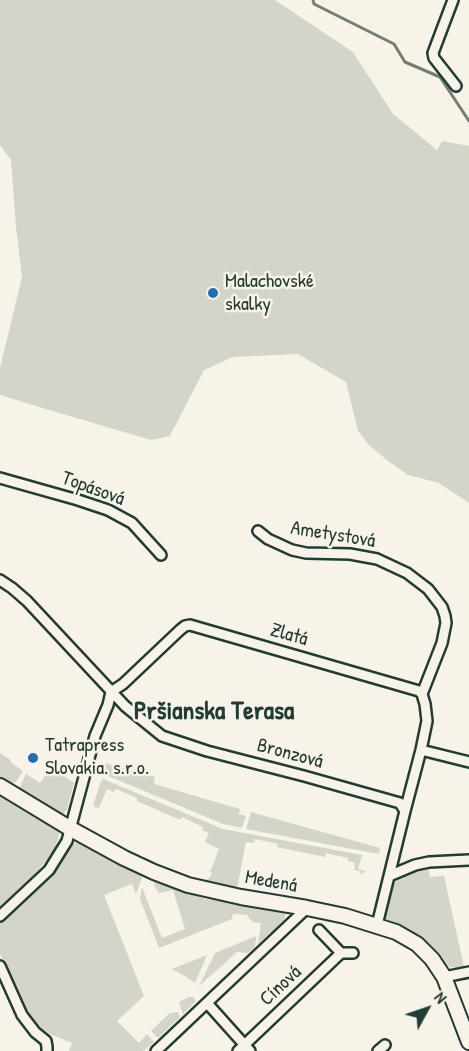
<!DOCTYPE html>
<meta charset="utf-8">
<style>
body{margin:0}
#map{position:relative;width:469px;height:1051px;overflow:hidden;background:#f7f3e8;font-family:"Patrick Hand",sans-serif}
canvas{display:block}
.north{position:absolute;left:397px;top:979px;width:60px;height:60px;-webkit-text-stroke:4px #f7f3e8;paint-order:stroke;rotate:50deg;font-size:16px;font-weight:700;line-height:24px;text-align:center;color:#1f3d34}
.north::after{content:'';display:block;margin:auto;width:21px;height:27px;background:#1f3d34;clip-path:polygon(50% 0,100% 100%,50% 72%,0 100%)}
</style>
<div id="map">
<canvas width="469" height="1051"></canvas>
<div class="north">N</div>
</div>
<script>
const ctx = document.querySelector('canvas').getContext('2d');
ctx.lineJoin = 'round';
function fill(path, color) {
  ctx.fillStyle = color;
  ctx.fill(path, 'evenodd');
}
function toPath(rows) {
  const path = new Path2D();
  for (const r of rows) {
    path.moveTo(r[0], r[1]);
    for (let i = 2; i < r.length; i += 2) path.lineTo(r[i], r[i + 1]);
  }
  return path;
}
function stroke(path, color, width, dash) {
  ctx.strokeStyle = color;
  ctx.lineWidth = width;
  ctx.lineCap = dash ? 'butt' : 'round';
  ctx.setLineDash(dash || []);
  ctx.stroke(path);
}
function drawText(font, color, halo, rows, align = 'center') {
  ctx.font = font + ' "Patrick Hand",sans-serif';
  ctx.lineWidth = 5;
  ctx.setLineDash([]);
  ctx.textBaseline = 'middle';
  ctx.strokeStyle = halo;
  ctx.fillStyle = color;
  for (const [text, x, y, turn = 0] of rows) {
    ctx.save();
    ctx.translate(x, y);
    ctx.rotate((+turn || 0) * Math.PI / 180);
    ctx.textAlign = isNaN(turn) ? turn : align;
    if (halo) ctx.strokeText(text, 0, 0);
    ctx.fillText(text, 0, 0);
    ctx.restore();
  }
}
const green = toPath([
 [0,0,275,0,353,52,393,114,437,150,442,141,469,146,469,503,439,483,408,475,388,461,369,445,358,431,346,382,298,354,233,357,204,370,170,436,151,440,56,412,0,395,0,368,22,277,16,227,11,160,0,145],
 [0,753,11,760,10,762,23,771,16,782,8,784,0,778],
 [105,763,155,777,154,784,240,809,239,814,246,816,242,828,223,824,106,775,104,770],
 [53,768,74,783,67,810,64,812,65,815,61,816,19,791,19,789,26,774,40,783,45,776,48,775],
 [103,779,223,829,362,855,358,869,365,871,365,872,360,874,361,871,354,870,355,863,348,861,348,858,326,853,325,857,277,847,278,844,255,839,254,843,246,842,238,884,236,887,231,889,203,882,210,877,212,873,209,872,211,870,219,849,205,842,209,833,202,830,203,827,182,817,180,820,137,801,137,798,116,789,114,792,107,789,99,808,95,807,93,805,101,781],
 [0,792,56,827,59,833,58,839,54,850,46,861,31,878,0,907],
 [251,812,380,848,379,854,246,829],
 [81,841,142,873,143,875,136,894,132,884,104,895,144,996,117,1021,139,1043,147,1034,154,1042,143,1051,69,1051,72,1043,50,1034,35,1023,25,1009,9,970,0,954,0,923,51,874,71,845],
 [429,868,430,877,444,876,464,967,456,968,448,966,442,963,388,924,386,918,386,911,393,883,416,869],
 [156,880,205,899,282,909,285,913,285,917,283,921,258,944,261,923,252,922,252,920,249,919,247,915,233,914,232,919,159,948,140,899,142,887,162,938,185,929,173,890,160,893,158,892,155,887,154,883],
 [256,936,255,947,248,953,237,952,199,986,215,953],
 [207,955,195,983,185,976,172,969],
 [189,997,193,997,196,1001,183,1014,179,1002],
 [178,1012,180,1017,158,1038,151,1031,170,1013]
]);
const stream = toPath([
 [313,0,314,4,394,44,405,62,440,77,469,121]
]);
const street = toPath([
 [453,0,433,53,434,58,456,86],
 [0,478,78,500,108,510,132,523,161,555],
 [258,531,268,539,292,550,306,553,350,554,377,559,407,573,428,589,442,607,445,616,446,623,442,643,422,694],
 [0,580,12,588,27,601,125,706,162,736,207,751,304,776,400,803,405,811,377,925],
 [111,692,123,684,180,630,185,626,190,625,419,691,422,694,425,704,427,721,421,750,405,811],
 [421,750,469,762],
 [389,876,415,865,429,862,469,860],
 [0,916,49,870,67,841,95,736,108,705,111,692],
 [319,930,341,953],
 [0,966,22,1015,35,1032,46,1041,47,1047,47,1051],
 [444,977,469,972],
 [207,1003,250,1051],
 [156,1051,307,908],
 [238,1051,341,953,353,953],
 [378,1051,385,1045]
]);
const secondary = toPath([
 [0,786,71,829,124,858,154,872,188,885,241,897,307,908,345,916,396,932,417,944,432,959,444,977,469,1042]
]);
const markers = [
 [213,293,6,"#1f6fb2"],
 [33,758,6,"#1f6fb2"]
];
const poiNames = [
 ["Malachovské",225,282],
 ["skalky",225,305],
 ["Tatrapress",45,746],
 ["Slovakia. s.r.o.",45,769]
];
const streetNames = [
 ["Topásová",93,489,20],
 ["Ametystová",333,535,9],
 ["Zlatá",289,635,16],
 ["Bronzová",290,754,15],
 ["Medená",271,882,10],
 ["Cínová",281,986,-43]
];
const districtNames = [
 ["Pršianska Terasa",214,712]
];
fill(green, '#d3d5ca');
stroke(stream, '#6f8077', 3);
stroke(street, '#1f3d34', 14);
stroke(secondary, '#1f3d34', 18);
stroke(street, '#f7f3e8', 9);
stroke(secondary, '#f7f3e8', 14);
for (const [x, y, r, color] of markers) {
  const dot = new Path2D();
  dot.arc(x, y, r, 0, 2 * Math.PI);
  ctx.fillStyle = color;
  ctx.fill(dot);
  stroke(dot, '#f7f3e8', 2);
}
drawText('20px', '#1f3d34', '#f7f3e8', poiNames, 'left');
drawText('20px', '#1f3d34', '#f7f3e8', streetNames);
drawText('bold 26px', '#1f3d34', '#f7f3e8', districtNames);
</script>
